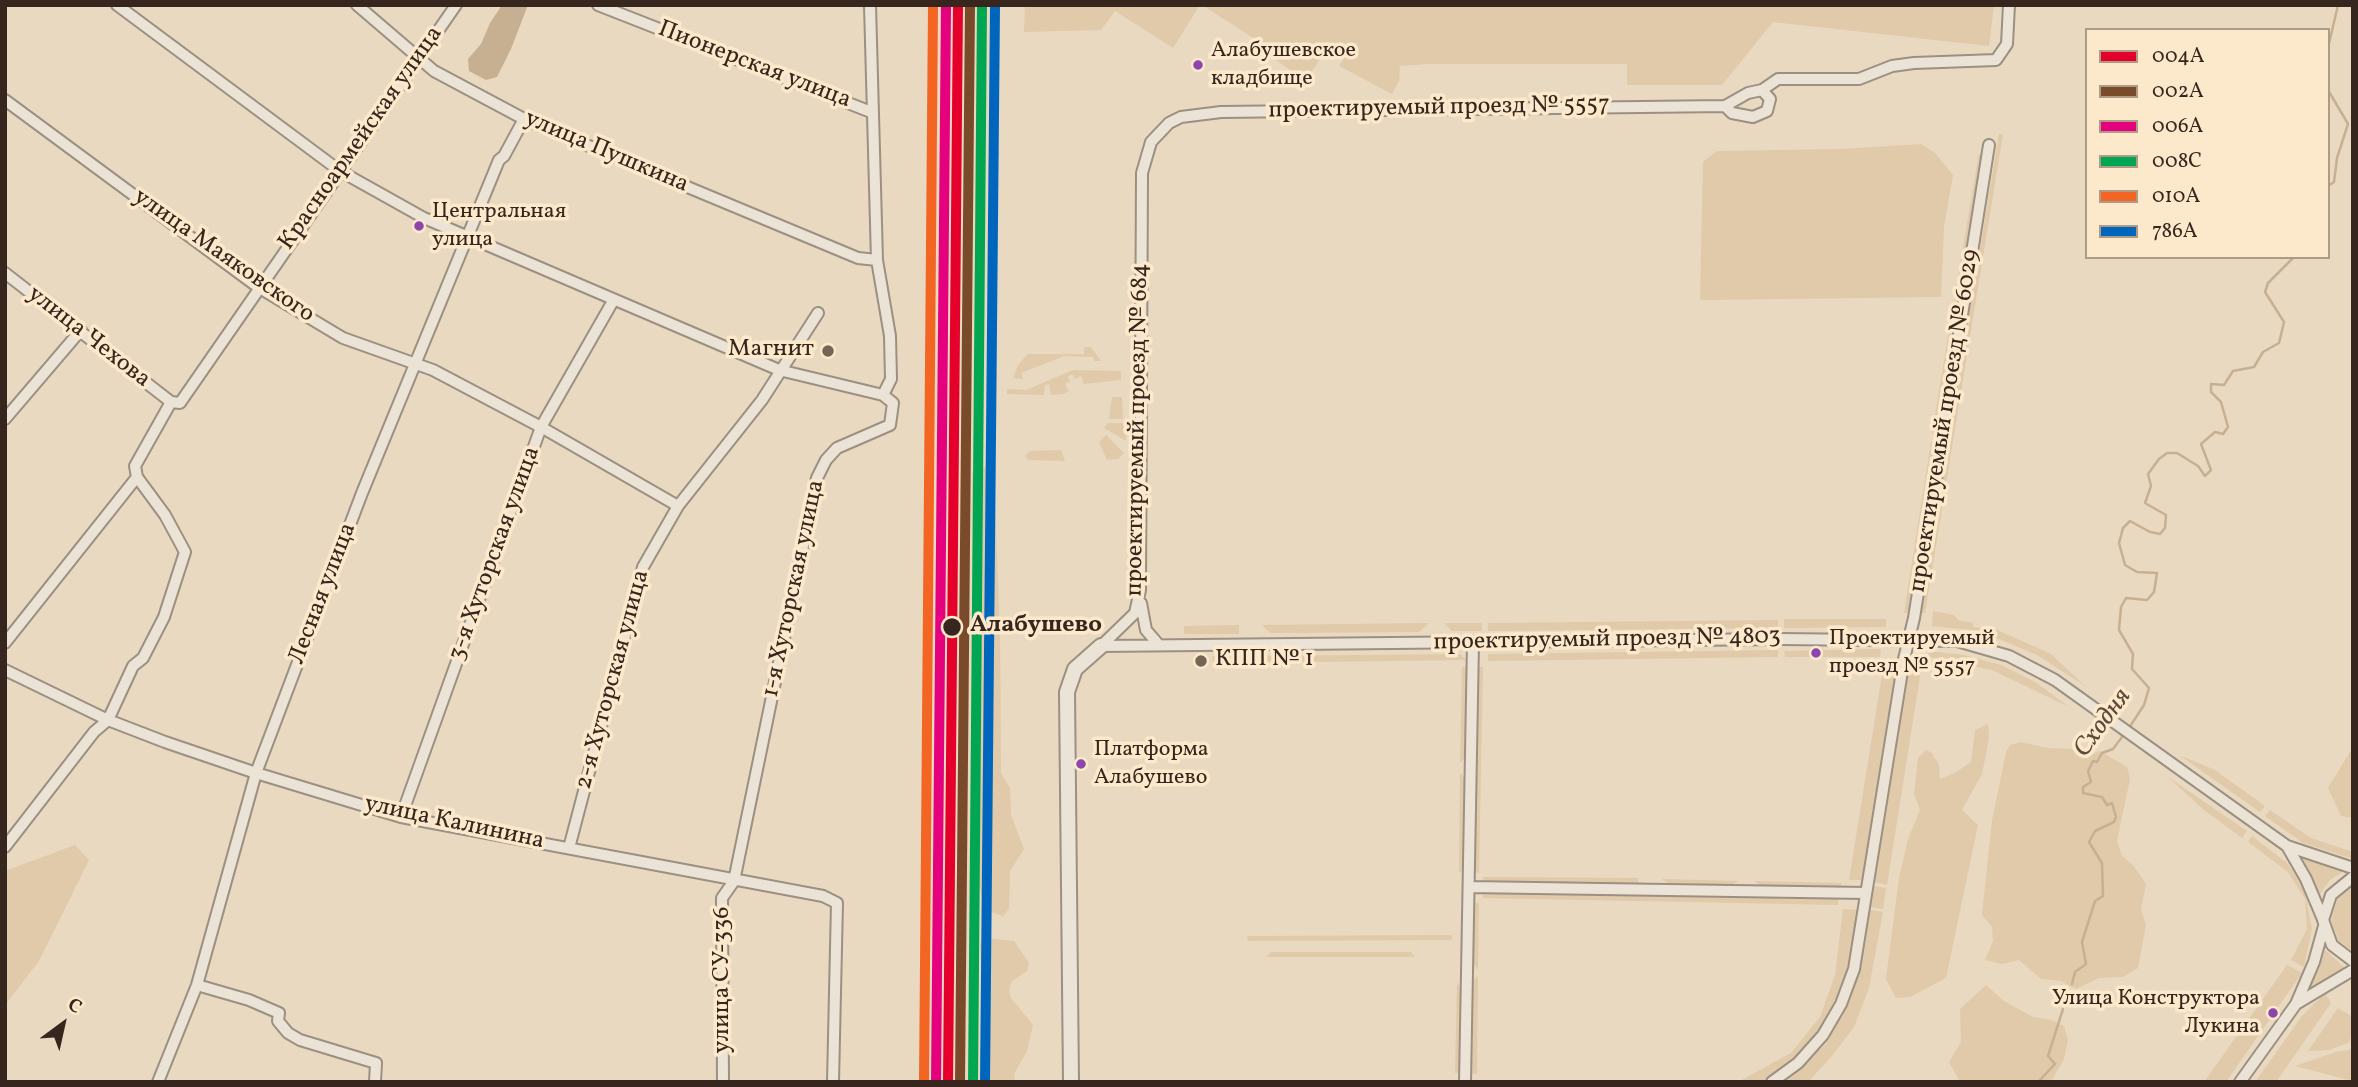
<!DOCTYPE html>
<meta charset="utf-8">
<style>
body{margin:0}
#map{position:relative;width:2358px;height:1087px;overflow:hidden;background:#e9d9c0;font-family:Vollkorn,serif}
canvas{display:block}
.frame{position:absolute;inset:0;border:7px solid #37261e;pointer-events:none}
.legend{position:absolute;left:2085px;top:28px;width:245px;height:231px;box-sizing:border-box;background:#fce9cb;border:2px solid #ad9b86;margin:0;padding:9px 12px;list-style:none;font-size:21px;color:#37261e}
.legend li{display:flex;align-items:center;gap:14px;height:35px}
.legend b{width:35px;border:2px solid #ad9b86}
.north{position:absolute;left:28px;top:989px;width:70px;height:70px;-webkit-text-stroke:5px #fce9cb;paint-order:stroke;rotate:33deg;font-size:19px;font-weight:700;line-height:28px;text-align:center;color:#37261e}
.north::after{content:'';display:block;margin:auto;width:24px;height:32px;background:#37261e;clip-path:polygon(50% 0,100% 100%,50% 72%,0 100%)}
</style>
<div id="map">
<canvas width="2358" height="1087"></canvas>
<div class="frame"></div>
<ul class="legend">
<li><b style="height:9px;background:#e4002b"></b>004А</li>
<li><b style="height:9px;background:#7a4b2a"></b>002А</li>
<li><b style="height:9px;background:#e5007d"></b>006А</li>
<li><b style="height:9px;background:#00a651"></b>008С</li>
<li><b style="height:9px;background:#f26522"></b>010А</li>
<li><b style="height:9px;background:#0065bd"></b>786А</li>
</ul>
<div class="north">С</div>
</div>
<script>
const ctx = document.querySelector('canvas').getContext('2d');
ctx.lineJoin = 'round';
function fill(path, color) {
  ctx.fillStyle = color;
  ctx.fill(path, 'evenodd');
}
function toPath(rows) {
  const path = new Path2D();
  for (const r of rows) {
    path.moveTo(r[0], r[1]);
    for (let i = 2; i < r.length; i += 2) path.lineTo(r[i], r[i + 1]);
  }
  return path;
}
function stroke(path, color, width, dash) {
  ctx.strokeStyle = color;
  ctx.lineWidth = width;
  ctx.lineCap = dash ? 'butt' : 'round';
  ctx.setLineDash(dash || []);
  ctx.stroke(path);
}
function drawText(font, color, halo, rows, align = 'center') {
  ctx.font = font + ' Vollkorn,serif';
  ctx.lineWidth = 7;
  ctx.setLineDash([]);
  ctx.textBaseline = 'middle';
  ctx.strokeStyle = halo;
  ctx.fillStyle = color;
  for (const [text, x, y, turn = 0] of rows) {
    ctx.save();
    ctx.translate(x, y);
    ctx.rotate((+turn || 0) * Math.PI / 180);
    ctx.textAlign = isNaN(turn) ? turn : align;
    if (halo) ctx.strokeText(text, 0, 0);
    ctx.fillText(text, 0, 0);
    ctx.restore();
  }
}
const green = toPath([
 [1025,5,1200,5,1173,48,1115,11,1101,30,1024,32],
 [1202,5,1994,5,1989,46,1773,22,1722,85,1627,85,1627,64,1428,64,1400,66,1399,81,1392,94,1339,66,1347,54,1330,45,1304,83,1303,79,1276,60,1280,50,1269,43,1266,46],
 [1999,134,2003,134,1925,613,1920,613],
 [1921,144,1935,153,1953,175,1944,227,1941,297,1700,300,1703,162,1717,151,1841,149],
 [1979,153,1983,158,1959,301,1954,301],
 [1952,313,1957,314,1937,434,1932,433],
 [1084,347,1091,347,1101,361,1094,361,1093,357,1064,356,1021,373,1023,379,1013,378,1018,365,1028,354,1084,354],
 [1073,370,1121,371,1121,380,1084,384,1081,376,1075,379,1072,374,1068,377,1070,381,1065,384,1069,391,1063,394,1051,395,1049,384,1045,385,1044,395,1007,394,1007,389,1026,390],
 [1112,397,1122,397,1123,419,1109,419],
 [1108,423,1126,423,1126,441,1104,428],
 [1106,435,1124,453,1118,459,1107,460,1099,442],
 [1931,442,1936,443,1908,613,1904,613],
 [1061,450,1065,461,1028,460,1025,456,1030,451],
 [977,466,985,467,992,472,994,480,1000,631,1001,773,1010,788,1011,815,1024,849,1010,871,1009,909,1003,916,986,910,973,865,972,474],
 [1933,611,1954,615,1958,620,1973,623,1973,627,1980,628,1980,631,1932,626],
 [1784,619,1886,619,1886,627,1784,628],
 [1778,620,1778,628,1488,631,1488,623],
 [1429,623,1419,632,1289,633,1270,633,1262,625],
 [1444,623,1482,623,1482,631,1452,631],
 [1239,625,1239,634,1184,634,1184,626],
 [1995,629,2051,654,2085,686,2037,655,1989,635,1990,630],
 [1881,649,1880,657,1785,657,1784,651],
 [1778,650,1778,657,1488,661,1488,654],
 [1929,651,1964,655,2001,665,2037,683,2069,707,1992,670,1929,657],
 [1460,654,1466,660,1244,663,1244,656],
 [1212,656,1238,656,1238,663,1213,663],
 [1884,662,1897,663,1862,880,1849,880],
 [1909,663,1922,664,1887,885,1874,882],
 [1462,667,1467,667,1465,758,1460,763],
 [1479,667,1483,667,1479,873,1475,872],
 [1988,724,1989,739,1982,774,1962,810,1978,825,1946,978,1910,997,1896,998,1886,979,1899,878,1908,839,1920,810,1914,794,1918,758,1926,750,1932,753,1939,765,1940,779,1955,773,1971,762,1975,730],
 [2021,742,2047,748,2072,749,2087,756,2100,751,2127,767,2130,779,2117,841,2122,856,2133,865,2146,884,2141,909,2146,925,2138,968,2123,977,2099,978,2076,989,2061,981,2041,979,2019,960,2002,964,1985,960,1993,941,1992,927,1982,915,1992,820,2006,752,2010,745],
 [2353,747,2353,818,2341,816,2328,788],
 [2179,755,2215,770,2265,806,2260,812],
 [1460,773,1465,778,1463,872,1459,872],
 [2168,777,2247,831,2242,838,2204,810],
 [2270,810,2311,838,2353,852,2353,859,2303,843,2265,816],
 [2252,836,2287,863,2304,888,2312,929,2304,967,2291,960,2307,929,2305,899,2288,872,2248,842],
 [75,845,89,860,39,961,5,1005,5,871],
 [2298,855,2345,870,2330,880,2320,894,2311,873],
 [1483,877,1638,878,1638,883,1483,882],
 [1662,879,1739,881,1731,885,1667,883],
 [1755,881,1841,883,1841,888,1758,885],
 [1873,886,1886,888,1883,909,1870,907],
 [2353,886,2353,951,2339,941,2331,921,2337,900],
 [1483,893,1838,899,1838,905,1483,898],
 [1474,903,1479,903,1478,970,1473,963],
 [1843,909,1857,910,1847,970,1827,1019,1816,1035,1786,1066,1761,1082,1738,1082,1791,1053,1820,1017,1835,975],
 [1870,910,1883,912,1869,988,1854,1027,1831,1057,1808,1082,1786,1082,1826,1044,1846,1009,1858,975],
 [1452,935,1452,940,1248,941,1247,936],
 [986,938,1014,941,1029,963,1027,971,1012,981,1009,990,1011,998,1033,1025,1027,1051,1014,1074,1015,1082,986,1082,980,944],
 [2325,950,2345,968,2309,989,2319,969],
 [1271,952,1411,952,1415,957,1266,957],
 [2287,965,2302,973,2226,1082,2204,1082],
 [1478,976,1477,1074,1472,1074,1473,981],
 [1457,983,1461,989,1459,1073,1455,1073],
 [1986,985,2004,1001,2033,1017,2051,1020,2064,1026,2068,1040,2064,1059,2051,1082,1960,1082,1949,1062,1961,1042,1960,1009],
 [2325,993,2331,1003,2276,1082,2255,1082,2302,1016],
 [2338,1008,2353,1017,2350,1042,2329,1050,2308,1051],
 [2353,1049,2353,1081,2295,1066,2336,1052]
]);
const water = toPath([
 [502,5,528,5,511,49,497,77,486,80,469,71,468,59,481,44,490,23]
]);
const stream = toPath([
 [2328,48,2338,5],
 [2328,90,2348,124,2337,158,2334,182,2328,186],
 [2328,222,2328,228],
 [2129,728,2144,705,2149,688,2132,669,2133,654,2119,630,2121,607,2126,598,2147,600,2154,592,2157,573,2137,572,2125,565,2119,543,2123,528,2130,521,2150,532,2160,534,2165,528,2166,515,2145,503,2151,486,2148,474,2159,459,2167,453,2177,453,2198,466,2205,476,2211,470,2201,444,2215,432,2223,434,2228,427,2221,402,2211,392,2211,384,2224,385,2233,371,2254,367,2263,352,2279,343,2284,322,2265,292,2268,283,2294,257],
 [2072,984,2075,972,2086,964,2082,942,2095,901,2103,896,2102,863,2089,842,2095,831,2114,822,2116,817,2112,803,2107,805,2102,797,2083,793,2083,787,2091,782,2088,771,2093,761,2097,762,2102,753,2113,749,2125,733],
 [2038,1082,2055,1064,2048,1056,2063,1009]
]);
const minor = toPath([
 [117,5,340,171,424,218,779,370,883,395,893,403,890,425,837,448,826,460,817,478,734,881,722,898,723,1082],
 [357,5,434,71,524,119,858,258,877,260],
 [598,5,871,112],
 [870,5,877,260,890,336,891,379,883,395],
 [1762,90,1778,79,1859,79,1892,66,1914,63,1996,60,2007,44,2009,5],
 [5,100,258,287,343,338,433,370,541,427,678,506],
 [5,273,171,402],
 [5,419,81,330],
 [1141,603,1146,630,1159,645],
 [5,643,137,477,135,466,171,402,180,403,456,5],
 [1101,646,1781,639,1957,641,2009,656,2055,680,2287,846,2353,868],
 [1101,646,1135,613,1140,590,1142,173,1151,142,1169,123,1181,117,1221,112,1725,106,1748,93,1762,90,1770,99,1767,111,1753,117,1732,113,1725,106],
 [5,670,108,720,165,742,256,773,401,817,823,896,837,903,833,1082],
 [401,817,541,427,613,301],
 [2287,846,2306,879,2322,917],
 [5,847,94,732,108,720,133,666,143,658,164,617,185,552,165,515,137,477],
 [569,848,643,567,678,506,762,400,818,313],
 [2353,877,2331,895,2323,920,2332,945,2353,961],
 [1469,887,1866,893],
 [197,985,249,1000,279,1013,278,1021,288,1033,300,1040,376,1063,375,1082],
 [2296,1004,2353,970],
 [158,1082,197,985,256,773,362,493,499,160,504,156,524,119],
 [1465,1082,1473,643],
 [1772,1082,1798,1063,1823,1035,1841,1004,1854,969,1904,659,1914,618,1989,145],
 [2240,1082,2296,1004,2314,962,2324,926]
]);
const tertiary = toPath([
 [1071,1082,1067,692,1075,669,1101,646]
]);
const rail1 = toPath([
 [948,1082,958,5]
]);
const rail2 = toPath([
 [960,1082,970,5]
]);
const rail3 = toPath([
 [936,1082,946,5]
]);
const rail4 = toPath([
 [973,1082,982,5]
]);
const rail5 = toPath([
 [924,1082,933,5]
]);
const rail6 = toPath([
 [985,1082,995,5]
]);
const markers = [
 [1198,65,6,"#8e44ad"],
 [419,226,6,"#8e44ad"],
 [828,351,7,"#756557"],
 [952,627,10,"#37261e"],
 [1816,653,6,"#8e44ad"],
 [1201,661,7,"#756557"],
 [1081,764,6,"#8e44ad"],
 [2273,1013,6,"#8e44ad"]
];
const busNames = [
 ["Алабушевское",1211,52],
 ["кладбище",1211,80],
 ["Центральная",432,213],
 ["улица",432,241],
 ["Проектируемый",1829,640],
 ["проезд № 5557",1829,668],
 ["Платформа",1094,751],
 ["Алабушево",1094,779],
 ["Улица Конструктора",2260,1000,"right"],
 ["Лукина",2260,1028,"right"]
];
const streetNames = [
 ["Пионерская улица",754,66,21],
 ["проектируемый проезд № 5557",1439,109,-1],
 ["Красноармейская улица",362,139,-55],
 ["улица Пушкина",606,153,23],
 ["улица Маяковского",223,257,35],
 ["улица Чехова",88,338,38],
 ["проектируемый проезд № 6029",1946,421,-81],
 ["проектируемый проезд № 684",1139,430,-89],
 ["3-я Хуторская улица",496,554,-70],
 ["1-я Хуторская улица",795,589,-78],
 ["Лесная улица",324,594,-69],
 ["проектируемый проезд № 4803",1607,641,-1],
 ["2-я Хуторская улица",614,680,-75],
 ["улица Калинина",454,824,12],
 ["улица СУ-336",724,980,-90]
];
const poiNames = [
 ["Магнит",814,351],
 ["КПП № 1",1215,661,"left"]
];
const stopNames = [
 ["Алабушево",970,627]
];
const waterNames = [
 ["Сходня",2104,724,-54]
];
fill(green, '#e0caa9');
fill(water, '#c7b092');
stroke(stream, '#c7b092', 2.5);
stroke(minor, '#9b9081', 14);
stroke(tertiary, '#9b9081', 18);
stroke(minor, '#ece3d7', 10);
stroke(tertiary, '#ece3d7', 14);
stroke(rail1, '#e4002b', 10);
stroke(rail2, '#7a4b2a', 10);
stroke(rail3, '#e5007d', 10);
stroke(rail4, '#00a651', 10);
stroke(rail5, '#f26522', 10);
stroke(rail6, '#0065bd', 10);
for (const [x, y, r, color] of markers) {
  const dot = new Path2D();
  dot.arc(x, y, r, 0, 2 * Math.PI);
  ctx.fillStyle = color;
  ctx.fill(dot);
  stroke(dot, '#fce9cb', 2.5);
}
drawText('22px', '#37261e', '#fce9cb', busNames, 'left');
drawText('24px', '#37261e', '#fce9cb', streetNames);
drawText('24px', '#37261e', '#fce9cb', poiNames, 'right');
drawText('bold 24px', '#37261e', '#fce9cb', stopNames, 'left');
drawText('italic 26px', '#5e4a3b', '#fce9cb', waterNames);
</script>
